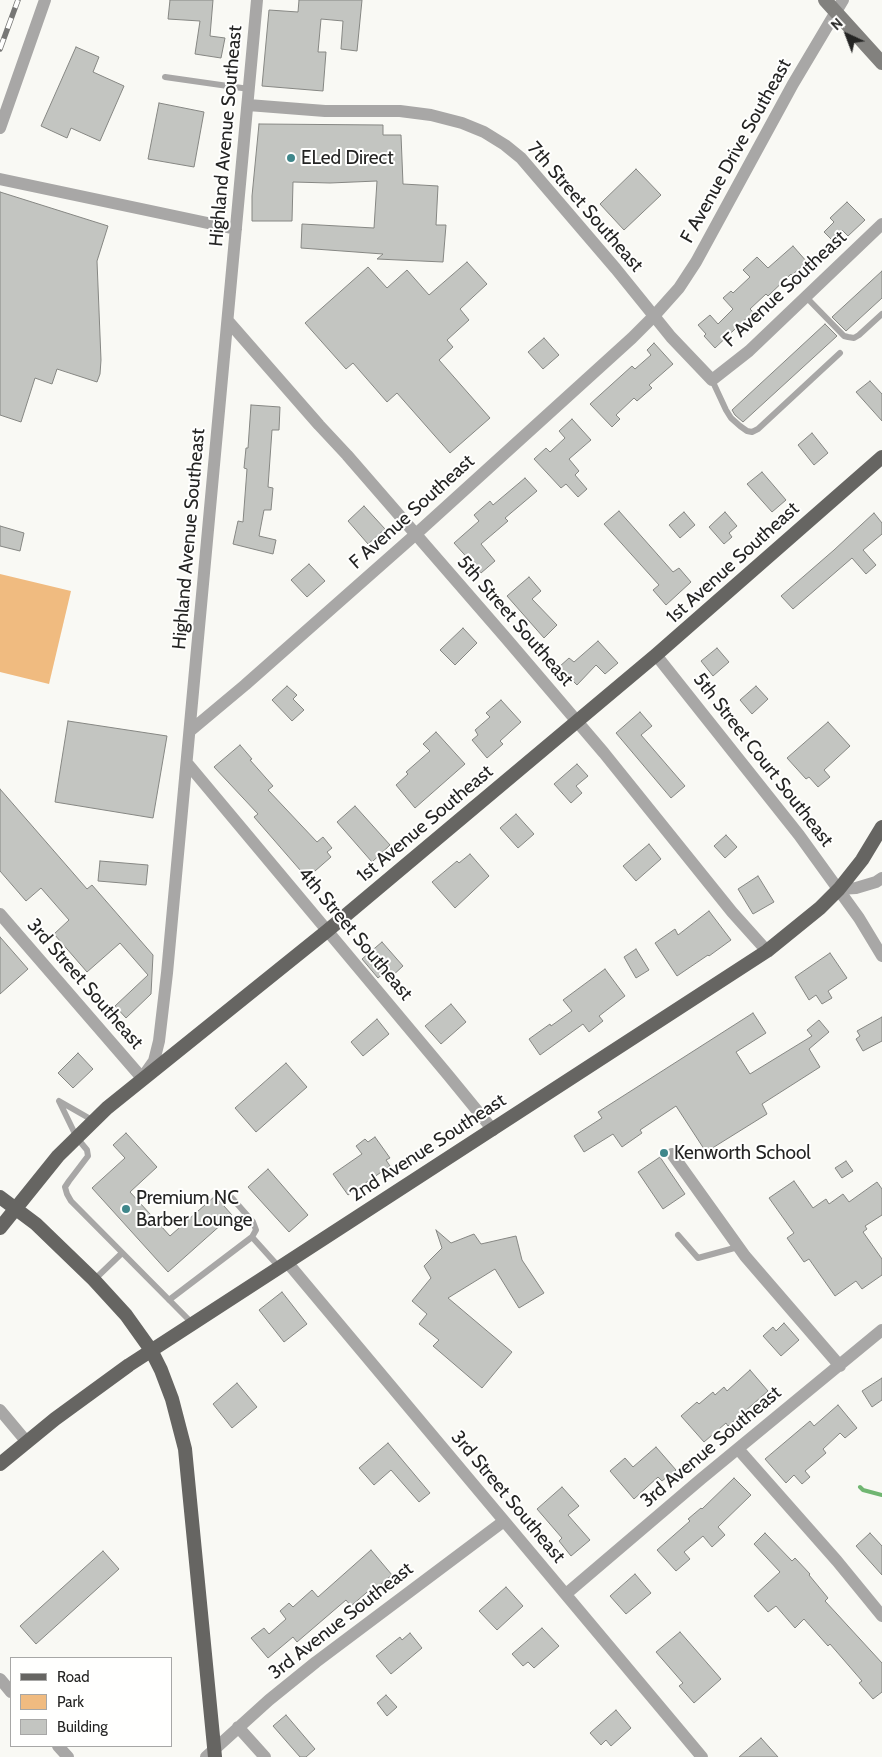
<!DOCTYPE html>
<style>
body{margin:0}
#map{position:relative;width:882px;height:1757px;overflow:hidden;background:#f9f9f4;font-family:Cabin,sans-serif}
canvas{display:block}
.legend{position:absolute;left:10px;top:1657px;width:162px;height:90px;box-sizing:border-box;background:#fffffe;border:1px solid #a7a7a6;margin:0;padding:6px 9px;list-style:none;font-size:15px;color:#242423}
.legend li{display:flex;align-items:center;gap:10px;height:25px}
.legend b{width:25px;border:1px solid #a7a7a6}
.north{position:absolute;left:822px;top:10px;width:50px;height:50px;-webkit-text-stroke:4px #fffffe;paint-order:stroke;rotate:317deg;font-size:14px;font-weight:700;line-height:20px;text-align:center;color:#242423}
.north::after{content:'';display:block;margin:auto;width:18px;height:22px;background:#242423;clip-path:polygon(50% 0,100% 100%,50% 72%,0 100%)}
</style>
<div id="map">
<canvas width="882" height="1757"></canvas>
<ul class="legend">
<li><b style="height:6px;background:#666562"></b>Road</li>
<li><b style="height:14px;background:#f0bb80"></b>Park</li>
<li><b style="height:14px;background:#c3c5c1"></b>Building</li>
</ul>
<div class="north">N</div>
</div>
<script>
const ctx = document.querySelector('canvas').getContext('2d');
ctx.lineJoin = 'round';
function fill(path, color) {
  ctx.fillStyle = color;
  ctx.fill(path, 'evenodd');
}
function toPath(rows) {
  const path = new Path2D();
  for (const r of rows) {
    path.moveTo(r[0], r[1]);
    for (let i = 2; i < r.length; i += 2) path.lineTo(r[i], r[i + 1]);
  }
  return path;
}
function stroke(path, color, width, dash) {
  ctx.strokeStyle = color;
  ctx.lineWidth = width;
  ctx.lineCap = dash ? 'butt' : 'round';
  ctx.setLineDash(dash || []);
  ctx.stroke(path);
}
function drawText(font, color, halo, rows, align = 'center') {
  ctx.font = font + ' Cabin,sans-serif';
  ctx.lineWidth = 4;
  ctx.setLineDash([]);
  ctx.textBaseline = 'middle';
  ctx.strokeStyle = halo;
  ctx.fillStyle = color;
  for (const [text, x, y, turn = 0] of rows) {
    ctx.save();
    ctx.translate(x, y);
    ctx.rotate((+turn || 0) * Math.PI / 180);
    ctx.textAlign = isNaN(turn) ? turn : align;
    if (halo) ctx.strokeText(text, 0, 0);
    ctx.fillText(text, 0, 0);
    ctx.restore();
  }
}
const green = toPath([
 [0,574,71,591,49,684,0,672]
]);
const stream = toPath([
 [860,1487,863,1490,882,1495]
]);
const building = toPath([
 [170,0,213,0,210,36,225,38,221,58,195,54,200,21,168,19,170,0],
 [299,0,362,0,357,51,341,49,343,21,321,19,318,52,326,52,323,91,262,86,269,10,298,12,299,0],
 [76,47,99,57,93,72,124,86,100,141,71,128,67,138,41,126,76,47],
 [159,103,204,112,194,167,148,159,159,103],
 [259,124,383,125,383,135,401,135,403,184,438,186,436,225,446,225,443,262,377,259,383,254,301,248,302,224,374,228,377,181,330,183,293,182,292,221,252,221,252,196,259,124],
 [636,169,661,195,624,230,600,204,636,169],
 [0,192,108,226,97,261,101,360,100,374,97,382,57,369,52,384,35,378,21,422,0,415,0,192],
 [847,202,865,220,848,236,842,230,832,240,824,232,834,222,830,218,847,202],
 [793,246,807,262,792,275,791,274,768,296,766,294,750,309,753,312,715,348,704,336,706,334,698,325,710,315,718,324,733,309,723,298,731,291,733,293,750,277,743,270,757,257,768,268,793,246],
 [467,262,487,284,460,309,469,320,447,340,453,347,439,360,490,418,450,453,397,393,387,402,353,363,346,369,305,323,368,267,387,288,407,270,429,295,467,262],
 [882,271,882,298,846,331,832,317,882,271],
 [825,324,837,336,743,422,735,415,732,410,825,324],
 [544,338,559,355,543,369,528,352,544,338],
 [654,343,673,364,649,385,652,388,637,401,634,398,616,415,620,419,612,427,590,404,632,366,635,369,651,355,647,350,654,343],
 [870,381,882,394,882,421,856,392,870,381],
 [251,405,280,407,279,430,272,430,268,487,273,488,271,510,264,510,259,536,276,540,273,554,233,544,238,521,243,522,247,469,244,468,246,448,248,448,251,405],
 [572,419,591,440,569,459,579,471,575,475,587,489,578,497,566,484,561,488,534,459,546,448,550,452,565,438,559,431,572,419],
 [812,433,828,453,814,465,798,445,812,433],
 [762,472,786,500,772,512,747,484,762,472],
 [525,478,537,491,505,518,508,521,481,544,495,561,481,573,454,543,479,521,474,515,490,501,493,505,525,478],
 [364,506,385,529,368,544,348,521,364,506],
 [619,511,673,572,679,568,691,582,666,605,653,590,659,585,604,524,619,511],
 [684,512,695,525,680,538,669,525,684,512],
 [725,512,737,526,729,533,732,537,724,544,709,527,725,512],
 [874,513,882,523,882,534,863,550,876,565,866,574,852,558,793,609,781,596,834,550,874,513],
 [0,526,24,533,20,551,0,546,0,526],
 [309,564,325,581,307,597,291,580,309,564],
 [529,577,541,591,532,599,557,625,544,638,507,596,529,577],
 [463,628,477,643,455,665,440,650,463,628],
 [598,641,618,663,605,674,596,665,577,685,559,667,569,658,574,662,598,641],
 [717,648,729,662,713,676,701,661,717,648],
 [287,686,297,695,293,699,304,710,292,721,272,700,287,686],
 [756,686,768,699,752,714,740,700,756,686],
 [501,700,521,722,500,741,503,744,487,758,472,740,478,735,475,730,490,717,486,713,501,700],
 [640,712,652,726,641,735,685,786,671,798,616,733,640,712],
 [68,721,167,736,153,818,55,802,68,721],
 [828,722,850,746,824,770,830,777,818,787,809,777,806,779,787,758,828,722],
 [436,732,465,764,415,808,396,785,408,774,406,772,430,751,423,744,436,732],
 [240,745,252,759,250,760,273,786,268,790,317,842,323,837,332,848,327,852,331,857,307,878,254,817,258,814,214,767,240,745],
 [577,764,588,776,576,786,582,793,571,803,554,784,577,764],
 [0,789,87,889,92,885,153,955,151,994,126,1018,115,1006,148,975,120,943,87,972,54,934,69,920,41,888,26,901,0,871,0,789],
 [355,806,390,845,372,862,337,822,355,806],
 [516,814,534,834,518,848,500,828,516,814],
 [726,835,737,847,725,858,714,846,726,835],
 [649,844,661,859,636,881,623,866,649,844],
 [470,854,489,876,455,908,432,882,457,861,459,863,470,854],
 [100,861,148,865,146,885,98,881,100,861],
 [758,876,774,902,753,914,738,889,758,876],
 [709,911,731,940,709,956,708,955,677,976,655,943,675,929,678,935,709,911],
 [0,937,28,969,0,994,0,937],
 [382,942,403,966,390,978,385,972,378,978,362,959,382,942],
 [636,949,649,970,636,978,624,957,636,949],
 [830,953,847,978,828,991,832,998,822,1004,816,995,809,1000,795,977,830,953],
 [605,969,625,996,599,1016,603,1021,589,1032,583,1024,540,1055,529,1039,550,1024,551,1026,572,1011,563,1000,605,969],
 [451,1004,466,1022,441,1044,425,1026,451,1004],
 [753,1013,766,1033,736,1052,750,1074,812,1036,807,1030,819,1020,829,1032,809,1049,820,1067,762,1104,767,1114,706,1152,676,1106,640,1130,642,1133,622,1147,613,1134,584,1152,574,1136,602,1118,598,1112,753,1013],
 [882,1017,882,1041,863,1051,856,1039,860,1036,857,1031,882,1017],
 [377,1019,389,1034,363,1056,351,1042,377,1019],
 [78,1053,93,1069,73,1088,58,1073,78,1053],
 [286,1063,307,1087,256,1132,235,1108,286,1063],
 [126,1133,157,1167,130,1192,170,1236,215,1196,232,1215,168,1272,92,1188,125,1158,113,1145,126,1133],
 [375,1137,390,1158,386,1160,390,1166,348,1195,333,1174,362,1154,356,1146,365,1139,368,1142,375,1137],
 [660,1157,685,1194,663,1209,638,1172,660,1157],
 [846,1161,853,1171,842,1178,835,1168,846,1161],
 [268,1169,308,1215,289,1232,248,1187,268,1169],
 [794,1181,813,1208,826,1199,829,1204,843,1194,849,1202,877,1182,882,1189,882,1215,865,1226,867,1229,863,1232,882,1259,882,1275,862,1289,856,1281,835,1296,809,1259,804,1262,787,1238,794,1233,769,1198,794,1181],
 [436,1230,451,1243,474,1234,481,1244,516,1236,522,1260,544,1293,519,1308,495,1269,448,1298,512,1352,482,1388,433,1346,439,1340,419,1324,427,1314,412,1301,431,1278,424,1266,442,1248,436,1230],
 [282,1292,307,1324,284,1342,259,1310,282,1292],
 [784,1323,799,1340,781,1356,763,1336,773,1327,776,1331,784,1323],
 [750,1370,768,1391,728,1426,726,1423,704,1442,681,1416,697,1402,699,1404,713,1392,715,1395,724,1387,727,1391,750,1370],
 [882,1378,882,1400,872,1407,862,1391,882,1378],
 [237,1383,257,1407,232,1428,213,1404,237,1383],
 [838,1405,857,1428,845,1438,840,1433,823,1449,826,1453,805,1471,810,1477,802,1484,794,1475,786,1483,765,1459,810,1421,814,1426,838,1405],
 [388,1443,430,1493,419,1502,391,1470,374,1485,359,1468,388,1443],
 [656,1447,676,1470,662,1481,658,1477,634,1499,610,1471,625,1458,633,1467,656,1447],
 [734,1478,751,1495,718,1527,725,1535,712,1547,703,1536,684,1552,690,1559,676,1571,657,1550,690,1521,688,1519,701,1508,702,1509,734,1478],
 [562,1487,579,1506,568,1515,590,1540,571,1556,559,1541,562,1538,537,1509,562,1487],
 [765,1533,792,1561,795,1558,810,1574,809,1575,828,1598,825,1601,882,1663,882,1692,873,1699,859,1683,862,1681,830,1644,828,1646,804,1619,795,1628,776,1606,768,1612,754,1596,780,1572,754,1544,765,1533],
 [870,1533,882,1546,882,1575,856,1546,870,1533],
 [371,1550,392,1575,375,1589,373,1587,351,1606,346,1600,297,1642,293,1637,268,1658,251,1638,264,1628,269,1634,286,1619,280,1611,289,1603,293,1607,312,1590,318,1597,371,1550],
 [103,1551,119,1569,36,1644,20,1626,103,1551],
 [635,1574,651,1593,626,1614,610,1596,635,1574],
 [506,1587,523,1606,497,1630,479,1611,506,1587],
 [542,1628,559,1646,534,1668,528,1662,523,1666,512,1654,542,1628],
 [680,1632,721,1679,694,1703,679,1686,683,1683,656,1652,680,1632],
 [410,1633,422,1648,391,1674,376,1656,400,1637,402,1640,410,1633],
 [386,1695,397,1707,387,1716,377,1703,386,1695],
 [616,1710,631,1728,611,1746,606,1740,601,1745,590,1733,616,1710],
 [286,1715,315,1749,306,1757,300,1757,273,1726,286,1715],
 [761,1738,778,1757,739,1757,761,1738]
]);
const service = toPath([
 [165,77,249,89],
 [806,297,844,336,848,337,854,338,859,335,882,314],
 [712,380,726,410,731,418,740,426,747,431,752,432,758,429,840,353],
 [94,1121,59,1101,77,1138,87,1150,88,1156,69,1181,65,1187,67,1194,71,1201,192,1323],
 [678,1235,698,1258,738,1247],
 [252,1237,279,1267],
 [94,1280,122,1253],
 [169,1300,252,1237,256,1230,253,1222,232,1198]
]);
const minor = toPath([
 [248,105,325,111,400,111,431,115,462,123,484,132,505,145,521,158,616,269,671,337,712,380,749,351,882,224],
 [0,128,45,0],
 [0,179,236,229],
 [228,321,319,425,347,455,505,637,604,753,732,912,767,951],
 [656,655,799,835,859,918,882,956],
 [190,731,245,685,416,534,632,338,654,316,679,288,696,262,793,84,843,0],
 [187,763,448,1075,493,1130],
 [839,889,856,888,876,882,882,878],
 [0,914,142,1078,154,1061,159,1041,167,973,257,0],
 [672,1154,745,1256,840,1366],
 [287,1262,702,1757],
 [0,1410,26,1441],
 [739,1450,837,1561,882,1616],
 [566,1594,701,1479,882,1330],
 [0,1679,11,1692],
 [238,1727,265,1757],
 [58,1746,68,1757],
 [206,1757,269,1700,316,1662,504,1521]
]);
const secondary = toPath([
 [825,0,882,63]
]);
const primary = toPath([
 [0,1197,36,1224,94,1280,126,1315,151,1350,161,1370,172,1399,185,1449,215,1757],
 [0,1228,58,1156,107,1108,327,931,656,655,882,457],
 [0,1464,55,1419,129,1365,767,951,820,908,839,889,862,860,882,827]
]);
const rail = toPath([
 [0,49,18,0]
]);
const markers = [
 [291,158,5,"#3f878b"],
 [664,1153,5,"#3f878b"],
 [126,1209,5,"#3f878b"]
];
const streetNames = [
 ["Highland Avenue Southeast",226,136,-85],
 ["F Avenue Drive Southeast",736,151,-61],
 ["7th Street Southeast",585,207,49],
 ["F Avenue Southeast",785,289,-43],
 ["F Avenue Southeast",412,512,-42],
 ["Highland Avenue Southeast",189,539,-85],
 ["1st Avenue Southeast",733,563,-42],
 ["5th Street Southeast",515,621,49],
 ["5th Street Court Southeast",763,760,52],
 ["1st Avenue Southeast",425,824,-40],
 ["4th Street Southeast",355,934,50],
 ["3rd Street Southeast",85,984,49],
 ["2nd Avenue Southeast",428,1148,-33],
 ["3rd Avenue Southeast",711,1447,-40],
 ["3rd Street Southeast",508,1497,50],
 ["3rd Avenue Southeast",341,1621,-38]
];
const poiNames = [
 ["ELed Direct",301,158],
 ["Kenworth School",674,1153],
 ["Premium NC",136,1198],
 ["Barber Lounge",136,1220]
];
fill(green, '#f0bb80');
stroke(stream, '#70b671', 4);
fill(building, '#c3c5c1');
stroke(building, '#868783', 1);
stroke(service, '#a8a7a6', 6);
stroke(minor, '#a8a7a6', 12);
stroke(secondary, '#82817e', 14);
stroke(primary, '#666562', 14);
stroke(rail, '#777775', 5.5);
stroke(rail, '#fffffe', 4, [11]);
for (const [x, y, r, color] of markers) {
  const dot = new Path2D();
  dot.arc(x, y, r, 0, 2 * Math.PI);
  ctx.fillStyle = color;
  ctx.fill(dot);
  stroke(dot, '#fffffe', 2);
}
drawText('19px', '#242423', '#fffffe', streetNames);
drawText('19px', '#242423', '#fffffe', poiNames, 'left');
</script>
